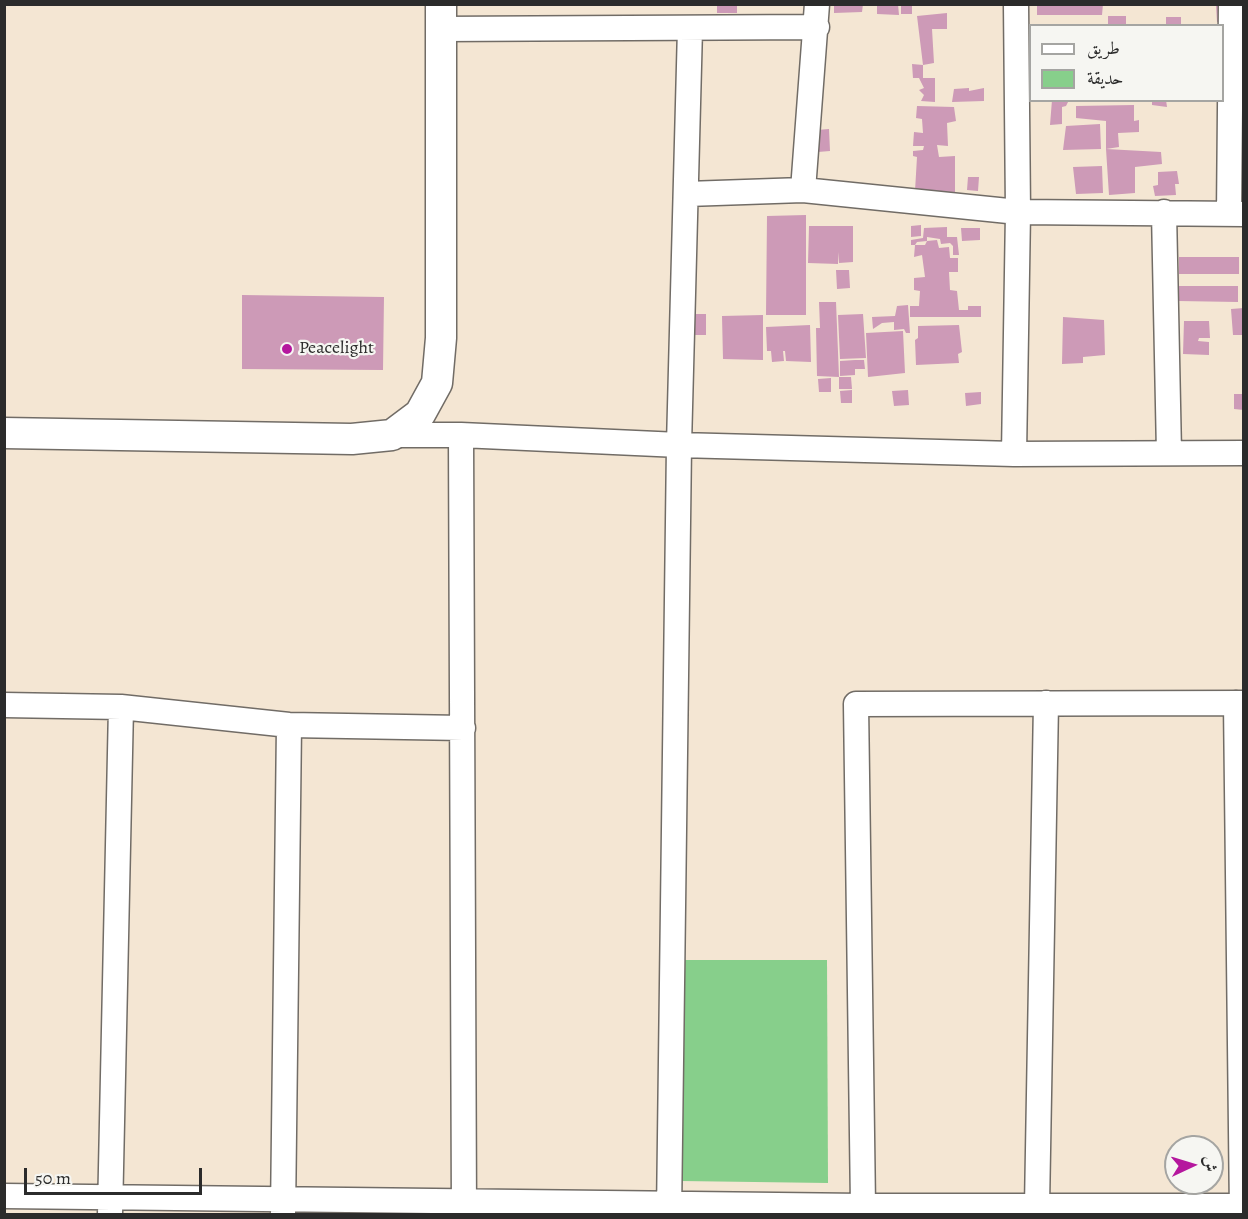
<!DOCTYPE html>
<meta charset="utf-8">
<style>
body{margin:0}
#map{position:relative;width:1248px;height:1219px;overflow:hidden;background:#f4e6d3;font-family:Alegreya,Amiri,serif}
canvas{display:block}
.frame{position:absolute;inset:0;border:6px solid #2b2b2b;pointer-events:none}
.legend{position:absolute;left:1029px;top:24px;width:195px;height:78px;box-sizing:border-box;background:#f6f6f2;border:2px solid #a5a5a2;margin:0;padding:8px 10px;list-style:none;font-size:18px;color:#2b2b2b}
.legend li{display:flex;align-items:center;gap:12px;height:30px}
.legend b{width:30px;border:2px solid #a5a5a2}
.north{position:absolute;left:1164px;top:1135px;width:60px;height:60px;box-sizing:border-box;background:#f6f6f2;border:2px solid #a5a5a2;border-radius:50%;rotate:86deg;font-size:16px;font-weight:700;line-height:24px;text-align:center;color:#2b2b2b}
.north::after{content:'';display:block;margin:auto;width:21px;height:27px;background:#b5179e;clip-path:polygon(50% 0,100% 100%,50% 72%,0 100%)}
.scale{position:absolute;left:24px;top:1168px;width:178px;height:27px;box-sizing:border-box;border:3px solid #2b2b2b;border-top:0;padding-left:8px;font-size:18px;line-height:21px;white-space:nowrap;color:#2b2b2b;-webkit-text-stroke:4px #f6f6f2;paint-order:stroke}
</style>
<div id="map">
<canvas width="1248" height="1219"></canvas>
<div class="frame"></div>
<ul class="legend">
<li><b style="height:8px;background:#fff"></b>طريق</li>
<li><b style="height:16px;background:#87cf8b"></b>حديقة</li>
</ul>
<div class="north">ش</div>
<div class="scale">50 m</div>
</div>
<script>
const ctx = document.querySelector('canvas').getContext('2d');
ctx.lineJoin = 'round';
function fill(path, color) {
  ctx.fillStyle = color;
  ctx.fill(path, 'evenodd');
}
function toPath(rows) {
  const path = new Path2D();
  for (const r of rows) {
    path.moveTo(r[0], r[1]);
    for (let i = 2; i < r.length; i += 2) path.lineTo(r[i], r[i + 1]);
  }
  return path;
}
function stroke(path, color, width, dash) {
  ctx.strokeStyle = color;
  ctx.lineWidth = width;
  ctx.lineCap = dash ? 'butt' : 'round';
  ctx.setLineDash(dash || []);
  ctx.stroke(path);
}
function drawText(font, color, halo, rows, align = 'center') {
  ctx.font = font + ' Alegreya,serif';
  ctx.lineWidth = 4.5;
  ctx.setLineDash([]);
  ctx.textBaseline = 'middle';
  ctx.strokeStyle = halo;
  ctx.fillStyle = color;
  for (const [text, x, y, turn = 0] of rows) {
    ctx.save();
    ctx.translate(x, y);
    ctx.rotate((+turn || 0) * Math.PI / 180);
    ctx.textAlign = isNaN(turn) ? turn : align;
    if (halo) ctx.strokeText(text, 0, 0);
    ctx.fillText(text, 0, 0);
    ctx.restore();
  }
}
const green = toPath([
 [684,960,827,960,828,1183,681,1181]
]);
const building = toPath([
 [717,4,737,4,737,13,717,13],
 [834,4,863,4,862,12,834,13],
 [877,4,898,4,899,15,877,14],
 [1037,4,1103,4,1102,15,1037,15],
 [901,5,912,5,912,14,901,14],
 [1216,5,1228,5,1228,21,1217,22],
 [947,13,947,29,932,29,934,63,923,65,917,16],
 [1108,16,1126,16,1126,26,1108,26],
 [1166,17,1181,17,1181,26,1166,26],
 [912,64,923,65,923,78,935,78,935,102,921,101,924,95,919,90,924,88,919,78,913,78],
 [969,88,969,91,984,88,984,101,952,102,954,89],
 [1052,100,1069,100,1066,106,1062,107,1062,124,1050,125],
 [1152,100,1166,100,1167,107,1152,105],
 [1134,105,1134,121,1139,120,1139,132,1118,133,1119,147,1106,149,1161,152,1162,164,1135,167,1135,193,1109,195,1106,149,1106,121,1076,118,1076,106],
 [917,106,954,107,956,121,947,123,948,146,937,145,939,157,955,156,955,192,915,191,917,157,913,156,913,151,923,150,924,146,913,146,914,132,923,133,922,119,916,118],
 [1100,124,1101,149,1063,150,1066,126],
 [829,129,830,151,818,152,817,130],
 [1102,166,1103,193,1076,194,1073,167],
 [1177,171,1179,184,1175,184,1176,195,1155,196,1153,186,1158,185,1158,172],
 [968,177,979,177,978,191,967,190],
 [806,215,806,315,766,315,767,216],
 [921,225,921,236,911,237,911,226],
 [809,226,853,226,853,262,839,263,838,252,838,264,808,263],
 [947,227,947,237,957,237,959,255,953,255,953,246,950,243,941,244,940,239,927,237,927,241,937,240,939,248,949,247,950,258,958,258,958,272,949,272,950,290,957,291,959,310,968,310,968,306,981,306,981,317,910,317,910,306,919,306,920,291,914,290,914,278,925,277,922,255,914,257,915,245,925,245,927,241,917,242,915,245,911,245,911,240,923,238,924,228],
 [961,228,980,228,980,240,962,241],
 [1179,257,1239,257,1239,274,1179,274],
 [836,270,849,270,850,288,837,289],
 [1178,286,1238,286,1238,302,1178,301],
 [242,295,384,297,383,370,242,369],
 [819,302,836,302,839,377,817,376,816,328,820,328],
 [908,305,910,333,906,333,904,329,894,330,894,322,882,323,873,329,872,317,895,316,897,306],
 [1244,308,1244,335,1233,335,1231,309],
 [694,314,706,314,706,335,694,335],
 [863,314,866,358,840,359,838,315],
 [763,315,763,360,723,359,722,316],
 [1063,317,1104,320,1105,355,1083,357,1083,363,1062,364],
 [1184,321,1209,321,1210,338,1199,338,1198,341,1209,342,1209,355,1183,354],
 [810,325,811,362,786,361,785,351,783,351,784,361,772,362,771,351,767,351,766,327],
 [959,325,962,352,958,354,959,363,916,365,915,340,918,338,918,326],
 [903,331,905,373,868,377,866,333],
 [855,360,864,360,865,369,855,369,855,375,840,376,840,361],
 [839,377,851,377,852,389,839,389],
 [831,378,831,392,819,392,818,379],
 [852,390,852,403,841,403,840,391],
 [908,390,909,405,894,406,892,391],
 [981,392,981,404,966,406,965,393],
 [1234,394,1244,394,1244,410,1234,409]
]);
const minor = toPath([
 [440,29,817,27],
 [803,190,817,4],
 [687,194,803,190,1018,212,1244,214],
 [1164,212,1169,453],
 [1229,214,1231,4],
 [392,435,461,435,679,445,1014,454,1244,453],
 [461,435,464,1214],
 [1014,454,1018,212,1016,4],
 [1236,703,1242,1214],
 [4,705,121,707,289,725,463,728],
 [4,1196,863,1206,1244,1206],
 [863,1206,856,704,1244,703],
 [1037,1206,1046,703],
 [110,1214,121,707],
 [283,1214,289,725],
 [669,1214,679,445,690,28]
]);
const tertiary = toPath([
 [4,433,352,439,392,435,420,414,437,383,441,338,441,4]
]);
const markers = [
 [287,349,6,"#b5179e"]
];
const poiNames = [
 ["Peacelight",299,349]
];
fill(green, '#87cf8b');
fill(building, '#cd9ab7');
stroke(minor, '#716c66', 27);
stroke(tertiary, '#716c66', 33);
stroke(minor, '#fff', 24);
stroke(tertiary, '#fff', 30);
for (const [x, y, r, color] of markers) {
  const dot = new Path2D();
  dot.arc(x, y, r, 0, 2 * Math.PI);
  ctx.fillStyle = color;
  ctx.fill(dot);
  stroke(dot, '#f6f6f2', 2);
}
drawText('18px', '#2b2b2b', '#f6f6f2', poiNames, 'left');
</script>
